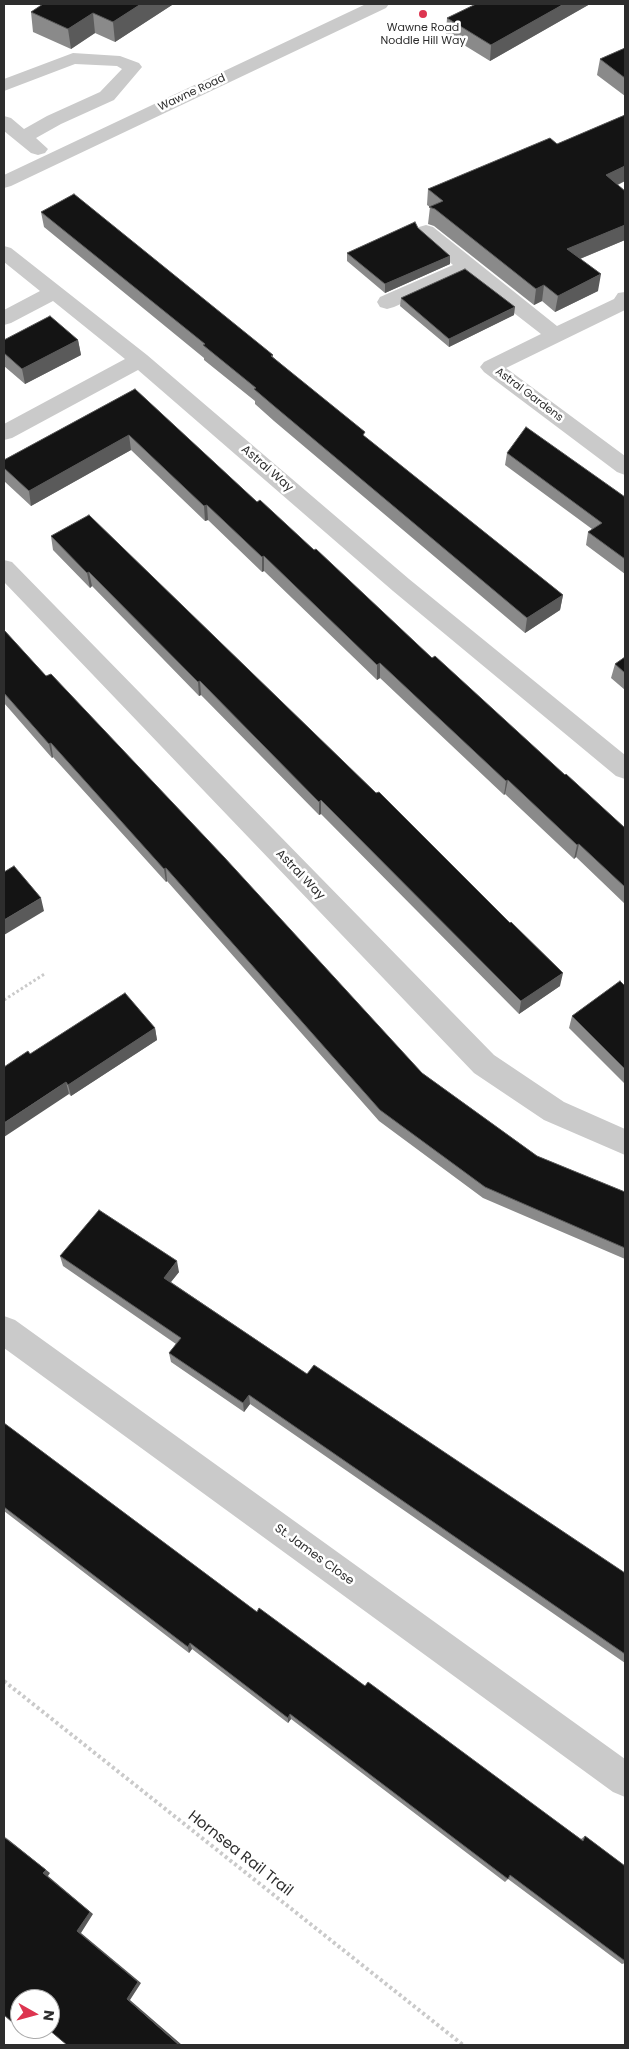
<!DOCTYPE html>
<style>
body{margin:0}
#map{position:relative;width:629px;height:2049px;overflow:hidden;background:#fff;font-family:Poppins,sans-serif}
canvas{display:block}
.frame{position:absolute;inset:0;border:5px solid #2d2d2d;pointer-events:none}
.north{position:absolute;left:10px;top:1989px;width:50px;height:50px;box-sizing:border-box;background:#fff;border:1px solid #ababab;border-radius:50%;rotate:97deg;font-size:14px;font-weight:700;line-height:20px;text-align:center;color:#2d2d2d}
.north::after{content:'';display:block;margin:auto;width:18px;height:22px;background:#dd3550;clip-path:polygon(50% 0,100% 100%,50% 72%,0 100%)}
</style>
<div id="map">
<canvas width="629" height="2049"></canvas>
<div class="frame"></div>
<div class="north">N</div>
</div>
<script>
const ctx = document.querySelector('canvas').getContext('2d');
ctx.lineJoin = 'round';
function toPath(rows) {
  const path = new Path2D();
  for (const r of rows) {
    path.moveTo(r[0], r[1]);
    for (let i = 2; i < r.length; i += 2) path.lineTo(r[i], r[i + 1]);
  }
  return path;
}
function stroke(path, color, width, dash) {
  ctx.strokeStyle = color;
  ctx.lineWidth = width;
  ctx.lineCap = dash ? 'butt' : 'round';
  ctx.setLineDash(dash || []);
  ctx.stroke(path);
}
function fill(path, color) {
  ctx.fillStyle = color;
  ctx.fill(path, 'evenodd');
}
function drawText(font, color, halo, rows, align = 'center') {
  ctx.font = font + ' Poppins,sans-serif';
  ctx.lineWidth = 5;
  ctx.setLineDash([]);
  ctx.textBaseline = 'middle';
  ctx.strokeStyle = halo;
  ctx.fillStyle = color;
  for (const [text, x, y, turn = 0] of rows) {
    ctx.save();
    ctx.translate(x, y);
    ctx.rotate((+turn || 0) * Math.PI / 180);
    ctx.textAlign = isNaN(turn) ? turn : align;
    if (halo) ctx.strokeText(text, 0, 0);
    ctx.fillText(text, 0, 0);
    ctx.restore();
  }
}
const pathFar1 = toPath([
 [4,1000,46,973]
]);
const path = toPath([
 [4,1681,463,2045]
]);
const minor = toPath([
 [366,4,389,4,386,8,11,186,4,188,4,175,366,4],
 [73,53,120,56,139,63,142,67,114,100,61,124,36,138,48,149,45,153,38,155,31,153,4,131,4,116,11,118,24,129,47,116,100,92,122,69,117,66,75,64,4,91,4,79,73,53],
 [426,225,433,227,557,326,614,299,618,293,625,292,625,310,506,368,625,456,625,475,617,472,484,372,480,367,484,362,541,334,465,275,394,307,387,309,380,307,377,302,380,297,453,265,419,235,416,231,419,227,426,225],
 [4,246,11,248,147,355,409,579,625,755,625,779,616,776,393,591,138,370,12,438,4,440,4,424,125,359,53,301,11,323,4,325,4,310,40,291,4,262,4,246],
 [4,560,12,562,494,1055,564,1102,625,1129,625,1155,544,1120,474,1073,4,582,4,560],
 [4,1316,15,1320,625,1759,625,1797,613,1792,4,1348,4,1316]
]);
const wall = toPath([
 [43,4,172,4,172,5,115,42,95,33,71,49,33,32,31,12],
 [590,4,490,61,446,34,447,18],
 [625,48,625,96,597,75,600,59],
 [625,115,625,181,618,185,625,191,625,240,580,259,598,291,555,312,542,301,534,305,434,226,428,224,430,207,427,205,428,189,557,144],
 [41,212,273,355,273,357,365,437,563,595,560,610,525,633,274,421,255,404,255,401,204,360,204,358,44,227],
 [418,228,450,264,385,293,347,261,347,253],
 [401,298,514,315,449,347,400,306],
 [4,340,78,340,81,355,25,384,4,366],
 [135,389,257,502,432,658,625,828,625,904,576,857,574,859,505,794,504,795,380,678,377,680,264,571,262,572,208,520,205,521,131,450,31,506,4,481,4,460],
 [507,453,625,497,625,574,586,545,588,532,592,529,505,465],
 [51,536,560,986,519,1014,321,814,319,815,201,695,199,696,92,586,90,588,53,550],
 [4,630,46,676,422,1073,537,1156,625,1192,625,1259,483,1198,379,1121,167,881,166,882,53,757,52,758,4,703],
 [625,657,625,690,611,678,615,664],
 [625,986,625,1084,569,1028,572,1016],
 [155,1028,157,1040,71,1096,30,1054],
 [60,1256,179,1272,171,1282,307,1374,625,1573,625,1663,250,1404,244,1412,171,1362,169,1353,176,1344,63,1266],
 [4,1423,257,1612,365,1686,581,1839,585,1836,625,1866,625,1963,622,1964,508,1879,505,1882,291,1719,288,1723,192,1649,189,1653,4,1511]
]);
const shadedWall = toPath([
 [141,4,172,4,172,5,115,42,113,22],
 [564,4,590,4,490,61,491,45],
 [93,13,95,33,71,49,68,29],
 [625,166,625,181,603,191,606,175],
 [625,225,625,240,565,265,567,249],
 [450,256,450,264,385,293,385,284],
 [601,274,598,291,555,312,558,296],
 [544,285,542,301,534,305,536,289],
 [515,307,514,315,449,347,449,339],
 [78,340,81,355,25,384,22,369],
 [129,435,131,450,31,506,29,491],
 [207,505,208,520,205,521,204,506],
 [264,556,264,571,262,572,262,557],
 [89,572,92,586,90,588,87,573],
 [563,595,560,610,525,633,527,618],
 [380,663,380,678,377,680,377,665],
 [200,681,201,695,199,696,198,682],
 [51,743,53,757,52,758,49,744],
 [508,780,505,794,504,795,506,781],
 [321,800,321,814,319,815,319,802],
 [579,844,576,857,574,859,577,845],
 [166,868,167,881,166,882,164,869],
 [41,898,44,911,4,935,4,920],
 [563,973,560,986,519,1014,521,1001],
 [155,1028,157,1040,71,1096,68,1085],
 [66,1082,69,1094,4,1137,4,1123],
 [177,1261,179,1272,166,1288,164,1278],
 [249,1395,250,1404,244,1412,243,1403],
 [190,1643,192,1649,189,1653,188,1647],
 [290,1714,291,1719,288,1723,288,1718],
 [4,1836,50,1873,48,1876,93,1914,81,1933,141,1983,130,2000,182,2045,179,2045,127,1999,77,1931,43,1873],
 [27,2029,31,2029,29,2033,24,2033]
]);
const building = toPath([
 [43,4,141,4,113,22,93,13,68,29,31,12,43,4],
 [476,4,564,4,491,45,447,18,476,4],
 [625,48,625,78,600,59,625,48],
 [625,115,625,166,606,175,625,191,625,225,567,249,601,274,558,296,544,285,536,289,435,209,429,207,443,201,428,189,550,138,557,144,625,115],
 [74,194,273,355,271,356,365,432,363,435,563,595,527,618,274,406,254,389,256,388,203,345,205,344,41,212,74,194],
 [415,222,418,228,450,256,385,284,347,253,415,222],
 [465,269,515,307,449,339,401,298,465,269],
 [50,316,78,340,22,369,4,353,4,340,50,316],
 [135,389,257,502,260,500,314,550,316,549,432,658,435,656,565,775,566,774,625,828,625,887,579,844,577,845,508,780,506,781,380,663,377,665,264,556,262,557,207,505,204,506,129,435,29,491,4,468,4,460,135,389],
 [526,427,625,497,625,559,588,532,602,523,507,453,526,427],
 [89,515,376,793,379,792,510,923,511,922,563,973,521,1001,321,800,319,802,200,681,198,682,89,572,87,573,51,536,89,515],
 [4,630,46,676,51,674,224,857,422,1073,537,1156,625,1192,625,1248,485,1187,380,1110,166,868,164,869,51,743,49,744,4,693,4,630],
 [625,657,625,673,615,664,625,657],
 [14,866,41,898,4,920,4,872,14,866],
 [620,981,625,986,625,1069,572,1016,620,981],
 [125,993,155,1028,68,1085,66,1082,4,1123,4,1067,28,1051,30,1054,125,993],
 [99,1210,177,1261,164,1278,307,1374,314,1365,625,1573,625,1654,249,1395,243,1403,169,1353,181,1338,60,1256,99,1210],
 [4,1423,257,1612,259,1608,365,1686,368,1682,583,1841,585,1836,625,1866,625,1961,510,1875,508,1879,290,1714,288,1718,190,1643,188,1647,4,1507,4,1423],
 [4,1837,46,1870,43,1873,90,1912,77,1931,138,1982,127,1999,179,2045,67,2045,48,2029,50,2029,50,1999,20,1999,20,2029,4,2015,4,1837],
 [20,2029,27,2029,24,2033,20,2029]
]);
const markers = [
 [423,14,5,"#dd3550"]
];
const farPoinames = [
 ["Wawne Road",423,28],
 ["Noddle Hill Way",423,41]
];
const farStreetnames = [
 ["Wawne Road",192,93,-25],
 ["Astral Gardens",529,395,37]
];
const streetNames = [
 ["Astral Way",267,469,41],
 ["Astral Way",300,875,46],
 ["St. James Close",314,1555,36]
];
const nearStreetnames = [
 ["Hornsea Rail Trail",240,1854,38]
];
stroke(pathFar1, '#cacaca', 3, [2.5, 2.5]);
stroke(path, '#cacaca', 4, [3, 3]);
fill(minor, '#cacaca');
fill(wall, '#8a8a8a');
fill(shadedWall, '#5a5a5a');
fill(building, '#141414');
stroke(building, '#5a5a5a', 1);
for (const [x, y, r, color] of markers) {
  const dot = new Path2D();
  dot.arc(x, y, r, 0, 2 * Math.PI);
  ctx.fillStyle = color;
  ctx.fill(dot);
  stroke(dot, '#fff', 2);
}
drawText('11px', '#2d2d2d', '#fff', farPoinames);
drawText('11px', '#2d2d2d', '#fff', farStreetnames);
drawText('12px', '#2d2d2d', '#fff', streetNames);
drawText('15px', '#2d2d2d', '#fff', nearStreetnames);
</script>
